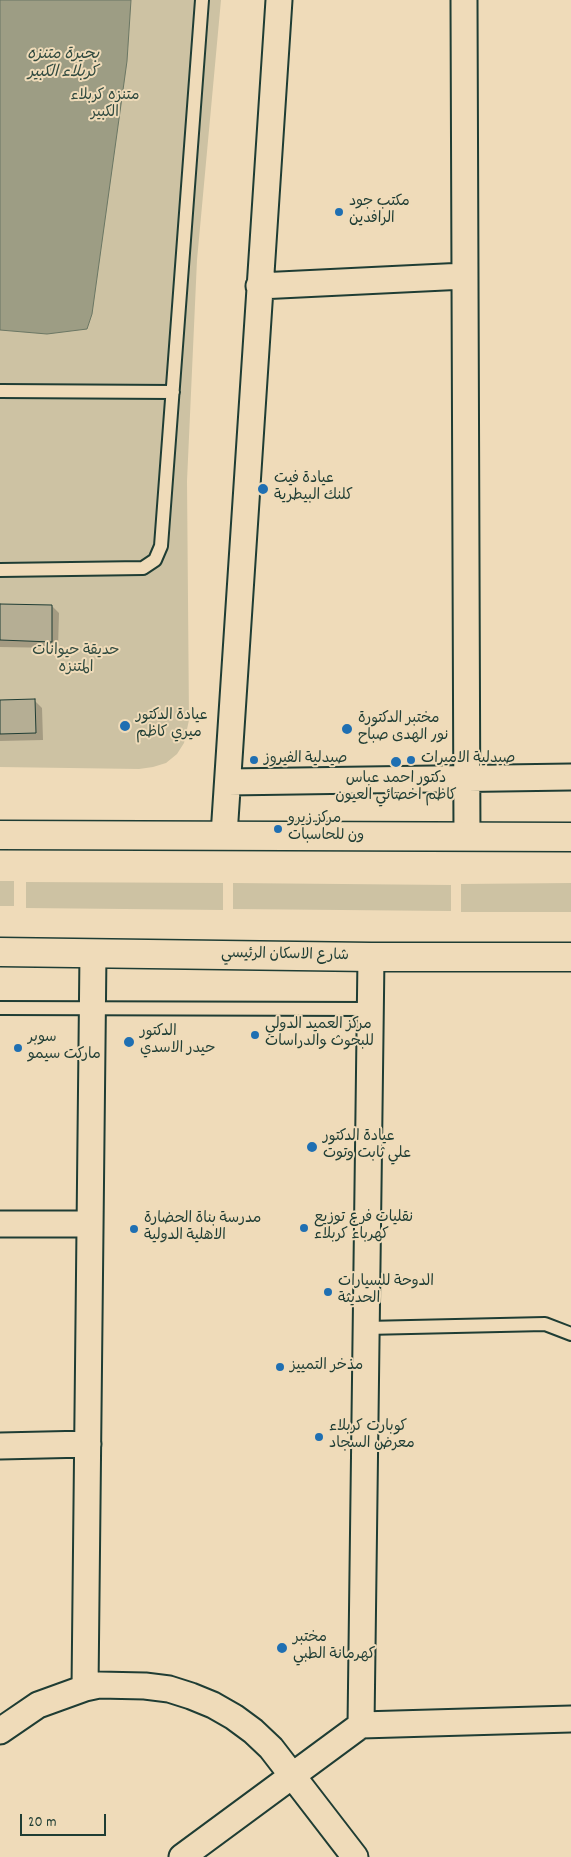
<!DOCTYPE html>
<meta charset="utf-8">
<style>
body{margin:0}
#map{position:relative;width:571px;height:1857px;overflow:hidden;background:#efdbb9;font-family:Dekko,sans-serif}
canvas{display:block}
.scale{position:absolute;left:20px;top:1814px;width:86px;height:22px;box-sizing:border-box;border:2px solid #1f3d34;border-top:0;padding-left:6px;font-size:15px;line-height:18px;white-space:nowrap;color:#1f3d34;-webkit-text-stroke:4px #efdbb9;paint-order:stroke}
</style>
<div id="map">
<canvas width="571" height="1857"></canvas>
<div class="scale">20 m</div>
</div>
<script>
const ctx = document.querySelector('canvas').getContext('2d');
ctx.lineJoin = 'round';
function fill(path, color) {
  ctx.fillStyle = color;
  ctx.fill(path, 'evenodd');
}
function toPath(rows) {
  const path = new Path2D();
  for (const r of rows) {
    path.moveTo(r[0], r[1]);
    for (let i = 2; i < r.length; i += 2) path.lineTo(r[i], r[i + 1]);
  }
  return path;
}
function stroke(path, color, width, dash) {
  ctx.strokeStyle = color;
  ctx.lineWidth = width;
  ctx.lineCap = dash ? 'butt' : 'round';
  ctx.setLineDash(dash || []);
  ctx.stroke(path);
}
function drawText(font, color, halo, rows, align = 'center') {
  ctx.font = font + ' Dekko,"Playpen Sans Arabic",sans-serif';
  ctx.lineWidth = 4;
  ctx.setLineDash([]);
  ctx.textBaseline = 'middle';
  ctx.strokeStyle = halo;
  ctx.fillStyle = color;
  for (const [text, x, y, turn = 0] of rows) {
    ctx.save();
    ctx.translate(x, y);
    ctx.rotate((+turn || 0) * Math.PI / 180);
    ctx.textAlign = isNaN(turn) ? turn : align;
    if (halo) ctx.strokeText(text, 0, 0);
    ctx.fillText(text, 0, 0);
    ctx.restore();
  }
}
const green = toPath([
 [0,0,221,0,197,260,187,481,189,720,184,743,177,754,166,763,153,767,139,769,0,767],
 [0,881,14,881,14,906,0,906],
 [26,882,223,883,223,910,26,908],
 [233,883,451,885,451,911,233,909],
 [571,883,571,912,461,912,461,884]
]);
const water = toPath([
 [0,0,131,0,127,61,92,314,87,329,47,334,0,330,0,0]
]);
const shadow = toPath([
 [0,605,52,606,59,613,58,648,0,647],
 [0,701,35,701,42,708,43,740,0,741]
]);
const building = toPath([
 [0,604,52,605,52,642,0,640,0,604],
 [35,699,36,733,0,734,0,700,35,699]
]);
const service = toPath([
 [0,391,173,392],
 [0,570,143,568,155,560,161,546,202,0],
 [0,1008,370,1009],
 [366,1328,545,1324,571,1334]
]);
const minor = toPath([
 [464,0,467,836],
 [259,286,465,276],
 [228,782,571,777],
 [224,835,279,0],
 [0,1224,90,1224],
 [0,1446,88,1444],
 [85,1688,93,953],
 [361,1725,371,957],
 [0,1731,38,1705,85,1688,99,1685,145,1686,169,1689,191,1696,213,1705,234,1717,253,1731,271,1748,355,1857],
 [182,1857,361,1725,571,1719]
]);
const primary = toPath([
 [0,835,571,837],
 [0,952,371,957,571,957]
]);
const markers = [
 [339,212,5,"#1f6fb2"],
 [263,489,6,"#1f6fb2"],
 [125,726,6,"#1f6fb2"],
 [347,729,6,"#1f6fb2"],
 [254,760,5,"#1f6fb2"],
 [411,760,5,"#1f6fb2"],
 [396,762,6,"#1f6fb2"],
 [278,829,5,"#1f6fb2"],
 [255,1035,5,"#1f6fb2"],
 [129,1042,6,"#1f6fb2"],
 [18,1048,5,"#1f6fb2"],
 [312,1147,6,"#1f6fb2"],
 [304,1228,5,"#1f6fb2"],
 [134,1229,5,"#1f6fb2"],
 [328,1292,5,"#1f6fb2"],
 [280,1367,5,"#1f6fb2"],
 [319,1437,5,"#1f6fb2"],
 [282,1648,6,"#1f6fb2"]
];
const parkNames = [
 ["متنزه كربلاء",105,97],
 ["الكبير",105,114],
 ["حديقة حيوانات",76,652],
 ["المتنزه",76,669]
];
const poiNames = [
 ["مكتب جود",349,203],
 ["الرافدين",349,220],
 ["عيادة فيت",274,480],
 ["كلنك البيطرية",274,497],
 ["عيادة الدكتور",136,717],
 ["ميري كاظم",136,734],
 ["مختبر الدكتورة",358,720],
 ["نور الهدى صباح",358,737],
 ["صيدلية الفيروز",264,760],
 ["صيدلية الاميرات",421,760],
 ["دكتور احمد عباس",396,780,"center"],
 ["كاظم اخصائي العيون",396,797,"center"],
 ["مركز زيرو",288,820],
 ["ون للحاسبات",288,837],
 ["مركز العميد الدولي",265,1026],
 ["للبحوث والدراسات",265,1043],
 ["الدكتور",140,1033],
 ["حيدر الاسدي",140,1050],
 ["سوبر",28,1039],
 ["ماركت سيمو",28,1056],
 ["عيادة الدكتور",323,1138],
 ["علي ثابت وتوت",323,1155],
 ["نقليات فرع توزيع",314,1219],
 ["كهرباء كربلاء",314,1236],
 ["مدرسة بناة الحضارة",144,1220],
 ["الاهلية الدولية",144,1237],
 ["الدوحة للسيارات",338,1283],
 ["الحديثة",338,1300],
 ["مذخر التمييز",290,1367],
 ["كوبارت كربلاء",329,1428],
 ["معرض السجاد",329,1445],
 ["مختبر",293,1639],
 ["كهرمانة الطبي",293,1656]
];
const streetNames = [
 ["شارع الاسكان الرئيسي",285,956,1]
];
const waterNames = [
 ["بحيرة متنزه",63,56],
 ["كربلاء الكبير",63,74]
];
fill(green, '#cdc2a3');
fill(water, '#9d9d84');
stroke(water, '#6b7764', 1);
fill(shadow, '#0003');
fill(building, '#b5ae94');
stroke(building, '#1f3d34', 1);
stroke(service, '#1f3d34', 16);
stroke(minor, '#1f3d34', 29);
stroke(primary, '#1f3d34', 31);
stroke(service, '#efdbb9', 12);
stroke(minor, '#efdbb9', 25);
stroke(primary, '#efdbb9', 28);
for (const [x, y, r, color] of markers) {
  const dot = new Path2D();
  dot.arc(x, y, r, 0, 2 * Math.PI);
  ctx.fillStyle = color;
  ctx.fill(dot);
  stroke(dot, '#efdbb9', 2);
}
drawText('15px', '#304a3f', '#efdbb9', parkNames);
drawText('15px', '#1f3d34', '#efdbb9', poiNames, 'left');
drawText('15px', '#1f3d34', '#efdbb9', streetNames);
drawText('italic 16px', '#324b40', '#efdbb9', waterNames);
</script>
